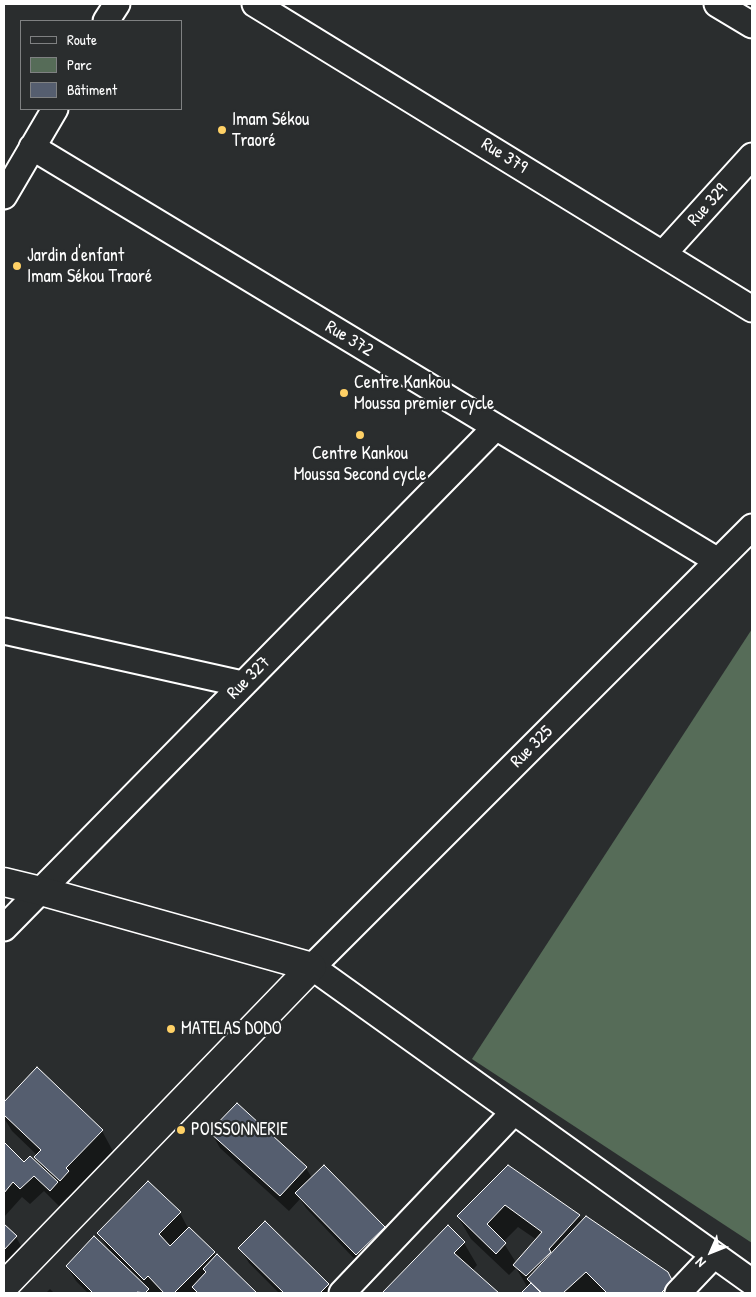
<!DOCTYPE html>
<meta charset="utf-8">
<style>
body{margin:0}
#map{position:relative;width:756px;height:1297px;overflow:hidden;background:#2a2d2e;font-family:"Patrick Hand",sans-serif}
canvas{display:block}
.frame{position:absolute;inset:0;border:5px solid #fff;pointer-events:none}
.legend{position:absolute;left:20px;top:20px;width:162px;height:90px;box-sizing:border-box;background:#2a2d2e;border:1px solid #7f8182;margin:0;padding:6px 9px;list-style:none;font-size:15px;color:#fff}
.legend li{display:flex;align-items:center;gap:10px;height:25px}
.legend b{width:25px;border:1px solid #7f8182}
.north{position:absolute;left:686px;top:1227px;width:50px;height:50px;-webkit-text-stroke:4px #2a2d2e;paint-order:stroke;rotate:226deg;font-size:14px;font-weight:700;line-height:20px;text-align:center;color:#fff}
.north::after{content:'';display:block;margin:auto;width:18px;height:22px;background:#fff;clip-path:polygon(50% 0,100% 100%,50% 72%,0 100%)}
</style>
<div id="map">
<canvas width="756" height="1297"></canvas>
<div class="frame"></div>
<ul class="legend">
<li><b style="height:6px;background:#2a2d2e"></b>Route</li>
<li><b style="height:14px;background:#566c58"></b>Parc</li>
<li><b style="height:14px;background:#555e6f"></b>Bâtiment</li>
</ul>
<div class="north">N</div>
</div>
<script>
const ctx = document.querySelector('canvas').getContext('2d');
ctx.lineJoin = 'round';
function fill(path, color) {
  ctx.fillStyle = color;
  ctx.fill(path, 'evenodd');
}
function toPath(rows) {
  const path = new Path2D();
  for (const r of rows) {
    path.moveTo(r[0], r[1]);
    for (let i = 2; i < r.length; i += 2) path.lineTo(r[i], r[i + 1]);
  }
  return path;
}
function stroke(path, color, width, dash) {
  ctx.strokeStyle = color;
  ctx.lineWidth = width;
  ctx.lineCap = dash ? 'butt' : 'round';
  ctx.setLineDash(dash || []);
  ctx.stroke(path);
}
function drawText(font, color, halo, rows, align = 'center') {
  ctx.font = font + ' "Patrick Hand",sans-serif';
  ctx.lineWidth = 4.5;
  ctx.setLineDash([]);
  ctx.textBaseline = 'middle';
  ctx.strokeStyle = halo;
  ctx.fillStyle = color;
  for (const [text, x, y, turn = 0] of rows) {
    ctx.save();
    ctx.translate(x, y);
    ctx.rotate((+turn || 0) * Math.PI / 180);
    ctx.textAlign = isNaN(turn) ? turn : align;
    if (halo) ctx.strokeText(text, 0, 0);
    ctx.fillText(text, 0, 0);
    ctx.restore();
  }
}
const green = toPath([
 [752,629,752,1243,472,1059]
]);
const shadow = toPath([
 [37,1069,102,1131,114,1153,73,1202,67,1197,59,1206,44,1191,30,1204,22,1197,4,1217,4,1144,25,1164,42,1167,35,1157,37,1155,12,1131,4,1118,4,1104],
 [211,1132,306,1168,312,1178,384,1228,393,1243,365,1270,306,1208,300,1199,289,1211,220,1148],
 [509,1167,579,1216,583,1222,667,1273,679,1293,523,1293,528,1288,516,1268,509,1275,471,1239,458,1217],
 [518,1227,537,1240,517,1264,503,1242],
 [180,1213,189,1230,255,1293,88,1293,76,1281,67,1266,110,1252,99,1233],
 [4,1226,16,1237,32,1265,4,1293],
 [448,1227,464,1243,477,1265,472,1271,497,1293,384,1293],
 [240,1248,328,1285,332,1293,279,1293,249,1263],
 [50,1289,54,1293,46,1293]
]);
const building = toPath([
 [37,1067,103,1130,66,1168,69,1171,60,1181,34,1157,41,1150,4,1115,4,1102,37,1067],
 [237,1103,307,1167,280,1196,209,1132,237,1103],
 [4,1142,24,1162,30,1156,58,1182,50,1191,34,1176,20,1189,13,1182,4,1193,4,1142],
 [324,1165,385,1227,356,1255,295,1193,324,1165],
 [508,1165,580,1215,549,1249,551,1252,526,1276,513,1265,542,1232,505,1205,487,1224,506,1243,496,1254,457,1216,508,1165],
 [148,1181,181,1212,159,1234,170,1246,189,1227,215,1252,174,1293,164,1293,148,1276,144,1280,97,1233,148,1181],
 [586,1216,668,1272,672,1280,670,1284,661,1293,607,1293,586,1272,563,1293,542,1293,527,1279,586,1216],
 [265,1221,329,1284,320,1293,284,1293,238,1248,265,1221],
 [4,1224,17,1236,4,1250,4,1224],
 [448,1225,465,1242,454,1253,499,1293,382,1293,448,1225],
 [94,1236,149,1289,145,1293,137,1292,136,1293,93,1293,66,1266,94,1236],
 [217,1254,257,1293,198,1293,192,1287,206,1272,203,1269,217,1254],
 [531,1283,541,1293,521,1293,531,1283]
]);
const minor = toPath([
 [255,4,752,309],
 [717,4,752,25],
 [106,21,117,4],
 [32,147,718,561],
 [4,196,55,109],
 [663,254,752,156],
 [752,527,312,967,752,1282],
 [4,631,242,684],
 [4,928,495,428],
 [342,1293,514,1112],
 [678,1293,714,1255]
]);
const secondary = toPath([
 [4,882,41,891,312,967,4,1286]
]);
const markers = [
 [222,130,5,"#ffd166"],
 [17,266,5,"#ffd166"],
 [344,393,5,"#ffd166"],
 [360,435,5,"#ffd166"],
 [171,1029,5,"#ffd166"],
 [181,1130,5,"#ffd166"]
];
const poiNames = [
 ["Imam Sékou",232,120],
 ["Traoré",232,141],
 ["Jardin d'enfant",27,256],
 ["Imam Sékou Traoré",27,277],
 ["Centre Kankou",354,383],
 ["Moussa premier cycle",354,404],
 ["Centre Kankou",360,454,"center"],
 ["Moussa Second cycle",360,475,"center"],
 ["MATELAS DODO",181,1029],
 ["POISSONNERIE",191,1130]
];
const streetNames = [
 ["Rue 379",504,156,32],
 ["Rue 329",708,205,-48],
 ["Rue 372",349,339,31],
 ["Rue 327",249,678,-45],
 ["Rue 325",532,747,-45]
];
fill(green, '#566c58');
fill(shadow, '#0007');
fill(building, '#555e6f');
stroke(building, '#fff', 1);
stroke(minor, '#fff', 29);
stroke(secondary, '#fff', 31);
stroke(minor, '#2a2d2e', 25);
stroke(secondary, '#2a2d2e', 28);
for (const [x, y, r, color] of markers) {
  const dot = new Path2D();
  dot.arc(x, y, r, 0, 2 * Math.PI);
  ctx.fillStyle = color;
  ctx.fill(dot);
  stroke(dot, '#2a2d2e', 2);
}
drawText('18px', '#fff', '#2a2d2e', poiNames, 'left');
drawText('18px', '#fff', '#2a2d2e', streetNames);
</script>
